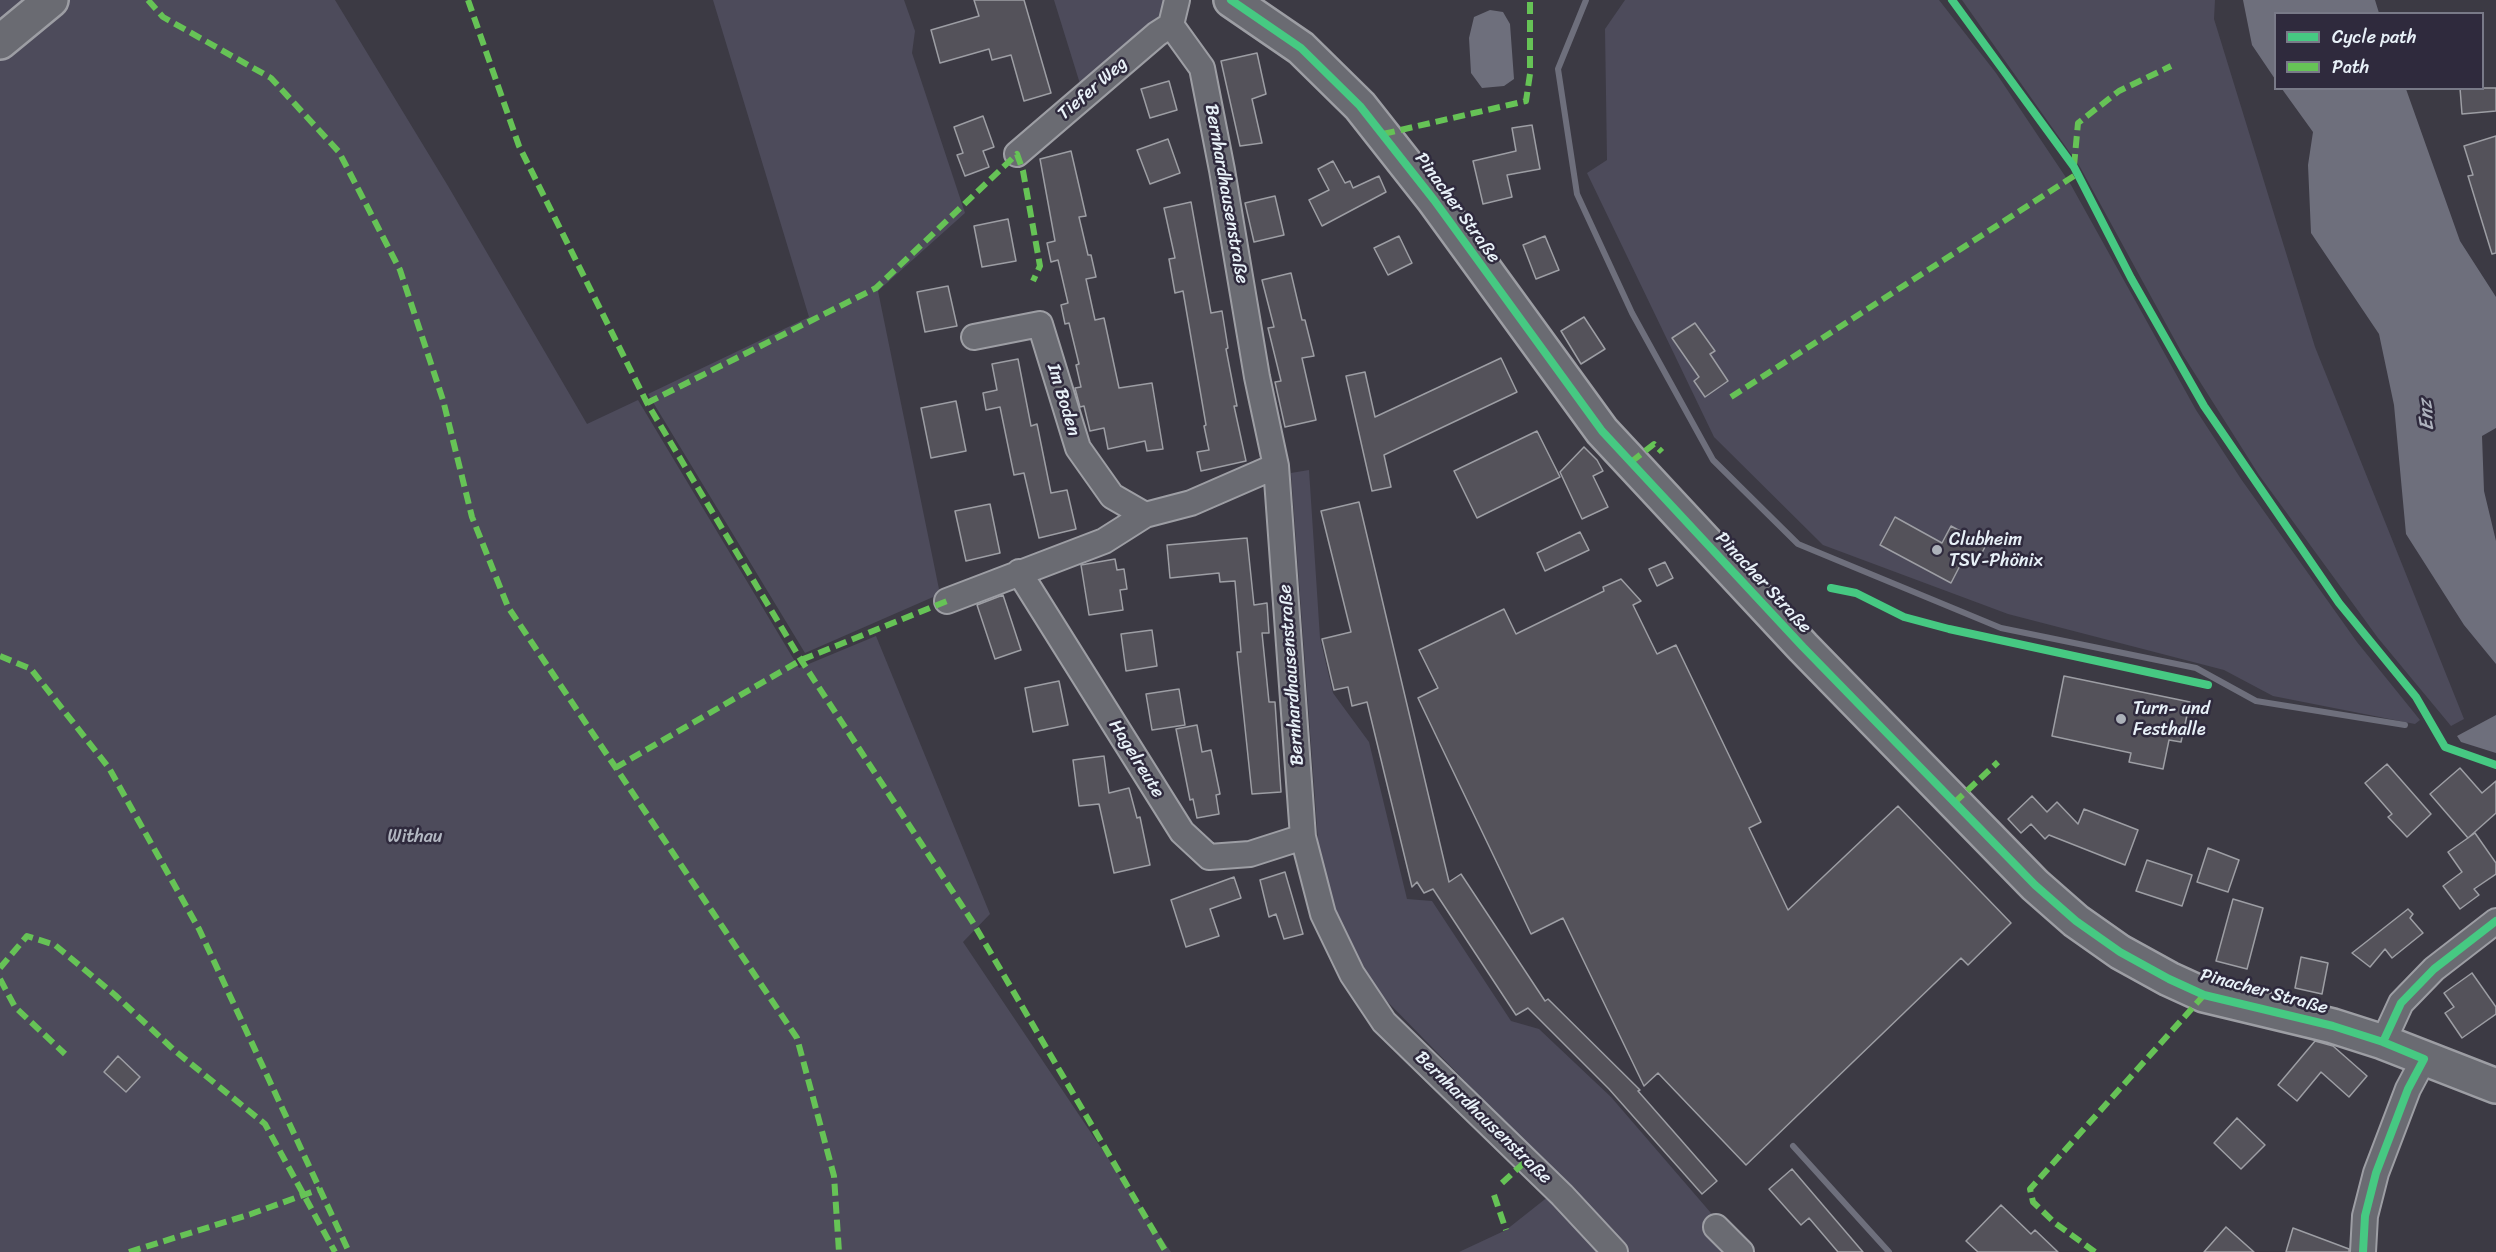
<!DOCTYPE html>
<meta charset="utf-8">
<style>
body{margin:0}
#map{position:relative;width:2496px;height:1252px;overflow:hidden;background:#3c3a44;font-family:Sriracha,sans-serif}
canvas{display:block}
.legend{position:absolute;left:2274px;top:12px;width:210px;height:78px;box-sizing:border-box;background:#2f2a3d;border:2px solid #797a88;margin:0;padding:8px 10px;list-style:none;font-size:18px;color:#e8f1f8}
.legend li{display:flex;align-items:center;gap:12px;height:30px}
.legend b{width:30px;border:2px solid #797a88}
</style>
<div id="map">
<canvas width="2496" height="1252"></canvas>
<ul class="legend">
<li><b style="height:8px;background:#46c982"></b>Cycle path</li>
<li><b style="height:8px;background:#66c356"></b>Path</li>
</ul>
</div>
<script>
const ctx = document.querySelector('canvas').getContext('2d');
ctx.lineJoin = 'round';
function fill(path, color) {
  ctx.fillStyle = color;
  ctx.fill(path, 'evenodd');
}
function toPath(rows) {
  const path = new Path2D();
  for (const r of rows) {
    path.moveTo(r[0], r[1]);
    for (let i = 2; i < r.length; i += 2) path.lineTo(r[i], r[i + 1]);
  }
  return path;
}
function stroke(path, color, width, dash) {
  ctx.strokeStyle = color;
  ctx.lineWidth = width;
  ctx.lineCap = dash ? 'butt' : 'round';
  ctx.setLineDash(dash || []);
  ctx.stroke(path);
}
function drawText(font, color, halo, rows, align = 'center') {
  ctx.font = font + ' Sriracha,sans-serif';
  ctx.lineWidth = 5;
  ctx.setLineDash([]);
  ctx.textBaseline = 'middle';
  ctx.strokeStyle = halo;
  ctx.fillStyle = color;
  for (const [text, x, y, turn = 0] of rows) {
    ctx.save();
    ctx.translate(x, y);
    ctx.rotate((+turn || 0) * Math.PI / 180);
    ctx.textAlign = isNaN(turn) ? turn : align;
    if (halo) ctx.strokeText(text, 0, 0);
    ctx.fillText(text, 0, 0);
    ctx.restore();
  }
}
const green = toPath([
 [0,0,335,0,448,186,587,424,638,400,799,668,876,636,990,914,963,942,1171,1252,0,1252],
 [713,0,904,0,915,31,912,53,965,213,878,291,940,594,805,653,648,394,809,317],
 [1054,0,1168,0,1160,23,1081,87],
 [1625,0,1939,0,1996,73,2071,185,2196,410,2241,479,2357,642,2420,720,2415,724,2273,696,2224,670,2008,614,1823,545,1714,437,1587,173,1607,160,1605,29],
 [1962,0,2215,0,2214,19,2315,347,2464,719,2451,726,2378,638,2259,475,2183,355,2080,167],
 [1309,470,1320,638,1333,693,1369,742,1407,899,1432,901,1511,1021,1539,1029,1611,1097,1717,1220,1731,1252,1626,1252,1550,1168,1379,993,1329,906,1319,854,1291,473],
 [1549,1196,1599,1252,1459,1252,1506,1230]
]);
const water = toPath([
 [2243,0,2375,0,2379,13,2276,14,2275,79,2252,45],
 [1490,10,1503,12,1510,24,1514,79,1504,86,1482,88,1471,73,1469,38,1474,17],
 [2282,89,2406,89,2460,241,2496,297,2496,428,2482,436,2484,491,2496,541,2496,664,2464,625,2406,534,2394,405,2379,334,2311,233,2308,165,2313,132],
 [2496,715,2496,753,2461,742,2457,736]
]);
const stream = toPath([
 [1586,0,1558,69,1577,194,1632,313,1713,460,1798,544,2001,628,2196,668,2256,701,2405,725],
 [1793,1146,1889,1252]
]);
const building = toPath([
 [974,0,1024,0,1051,93,1024,101,1011,55,992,60,989,49,940,63,931,30,979,16,974,0],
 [1257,53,1266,94,1252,99,1262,143,1240,146,1221,61,1257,53],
 [1169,81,1177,110,1150,118,1141,89,1169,81],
 [2460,88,2496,88,2496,111,2462,114,2460,88],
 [983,116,994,147,983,151,989,167,965,176,957,155,963,153,954,127,983,116],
 [1532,125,1540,169,1507,175,1512,197,1483,204,1473,161,1516,151,1512,128,1532,125],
 [2496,136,2496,253,2492,254,2468,176,2473,175,2464,146,2496,136],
 [1168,139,1180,173,1150,184,1137,150,1168,139],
 [1071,151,1086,216,1079,217,1088,255,1091,255,1096,277,1086,279,1095,320,1104,318,1119,388,1152,383,1163,449,1147,451,1145,441,1108,449,1104,428,1090,431,1084,406,1080,407,1075,388,1081,387,1076,365,1079,364,1069,323,1065,324,1061,305,1068,303,1058,260,1051,262,1047,243,1055,241,1040,159,1071,151],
 [1333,161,1345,183,1350,181,1353,188,1379,176,1386,192,1322,226,1309,200,1329,190,1318,169,1333,161],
 [1275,196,1284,235,1254,242,1245,203,1275,196],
 [1191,202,1211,313,1222,311,1228,348,1226,349,1237,406,1234,406,1246,461,1201,471,1197,452,1209,450,1204,426,1206,425,1183,291,1175,293,1169,259,1175,258,1164,208,1191,202],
 [1008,219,1016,261,982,267,974,226,1008,219],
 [1399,236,1412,263,1388,275,1374,248,1399,236],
 [1545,236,1559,270,1536,279,1523,245,1545,236],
 [1291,273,1302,320,1305,320,1314,356,1302,358,1316,420,1285,427,1275,382,1281,381,1268,328,1274,327,1262,280,1291,273],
 [948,286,957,326,925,332,917,292,948,286],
 [1584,317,1605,349,1581,364,1561,331,1584,317],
 [1695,323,1715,351,1710,354,1728,381,1705,397,1694,381,1699,377,1672,338,1695,323],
 [1501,358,1517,392,1384,455,1391,487,1372,491,1346,376,1365,372,1375,417,1501,358],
 [1018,359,1031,426,1037,424,1051,493,1067,490,1076,529,1039,538,1024,473,1014,475,1000,407,986,410,983,393,997,390,992,364,1018,359],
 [956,401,966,451,931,458,921,408,956,401],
 [1537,431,1560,477,1477,518,1454,471,1537,431],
 [1584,447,1597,460,1603,471,1593,476,1608,507,1582,519,1560,472,1584,447],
 [1359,502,1449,882,1461,874,1545,1001,1548,999,1640,1090,1638,1091,1717,1181,1702,1194,1609,1089,1528,1008,1516,1015,1433,889,1424,893,1417,882,1412,887,1367,702,1352,706,1348,687,1334,690,1322,639,1351,632,1321,511,1359,502],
 [990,504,1000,553,966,561,955,511,990,504],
 [1895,517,1942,543,1951,526,1986,545,1977,562,1965,556,1951,583,1880,545,1895,517],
 [1580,532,1589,550,1545,571,1537,553,1580,532],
 [1247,538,1254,605,1267,603,1269,633,1262,633,1269,702,1275,702,1281,792,1252,794,1237,652,1241,652,1235,581,1220,582,1219,573,1170,578,1167,545,1247,538],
 [1115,559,1117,570,1124,569,1127,589,1120,590,1123,610,1089,615,1081,565,1115,559],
 [1665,562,1673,578,1657,586,1649,569,1665,562],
 [1621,579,1641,601,1633,605,1657,654,1676,645,1761,822,1749,828,1788,910,1898,806,2011,923,1968,965,1961,958,1746,1165,1658,1073,1644,1086,1563,918,1531,934,1418,698,1438,688,1419,650,1504,609,1516,634,1604,591,1603,587,1621,579],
 [1003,595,1021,650,995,659,977,605,1003,595],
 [1152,630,1157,666,1126,671,1121,634,1152,630],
 [2064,676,2190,702,2181,742,2169,740,2163,769,2129,762,2131,753,2052,736,2064,676],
 [1059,681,1068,725,1033,732,1025,688,1059,681],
 [1179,689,1185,725,1152,730,1146,694,1179,689],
 [1197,725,1202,752,1211,750,1220,794,1216,795,1219,814,1197,818,1193,799,1190,800,1176,729,1197,725],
 [1104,756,1109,793,1129,788,1137,818,1140,817,1150,865,1114,873,1099,804,1079,806,1073,760,1104,756],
 [2387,764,2431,814,2407,837,2388,817,2392,814,2365,783,2387,764],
 [2460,768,2482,793,2496,781,2496,813,2468,838,2430,794,2460,768],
 [2032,796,2047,812,2057,802,2078,824,2084,809,2138,830,2125,865,2049,835,2045,839,2031,824,2021,833,2008,819,2032,796],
 [2475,833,2496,863,2496,874,2474,889,2479,895,2460,909,2443,886,2462,872,2448,852,2475,833],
 [2208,848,2239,860,2228,892,2197,882,2208,848],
 [2147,860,2192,875,2182,906,2136,891,2147,860],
 [1285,872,1303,934,1284,939,1276,914,1269,917,1260,880,1285,872],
 [1234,877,1241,898,1210,909,1219,936,1186,947,1171,900,1234,877],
 [2233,899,2263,908,2247,969,2216,961,2233,899],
 [2408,909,2413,914,2410,918,2423,933,2392,958,2385,949,2370,967,2352,953,2408,909],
 [2301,957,2328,963,2322,994,2295,988,2301,957],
 [2472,973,2496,1007,2496,1014,2462,1038,2445,1013,2454,1007,2444,993,2472,973],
 [2315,1041,2333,1046,2367,1076,2349,1097,2321,1072,2297,1101,2278,1085,2315,1041],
 [118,1056,140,1077,126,1092,104,1072,118,1056],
 [2237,1118,2265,1145,2241,1169,2214,1143,2237,1118],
 [1792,1169,1863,1252,1838,1252,1809,1218,1801,1225,1769,1189,1792,1169],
 [2001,1205,2031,1234,2035,1230,2058,1252,1978,1252,1966,1241,2001,1205],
 [2226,1227,2254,1252,2204,1252,2226,1227],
 [2293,1228,2349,1249,2349,1252,2286,1252,2293,1228]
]);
const street = toPath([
 [1177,0,1171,25,1202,68,1222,170,1257,377,1276,466,1303,837,1323,914,1352,974,1384,1022,1562,1195,1615,1252],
 [1017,154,1157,34,1171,25],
 [974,337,1040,324,1078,448,1112,496,1145,515],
 [1019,572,1182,832,1209,857,1250,854,1303,837],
 [947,601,1104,541,1145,515,1191,503,1276,466],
 [2383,1042,2401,1003,2434,969,2496,921],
 [1716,1227,1741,1252],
 [2363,1252,2365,1216,2376,1173,2408,1089,2424,1059]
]);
const secondary = toPath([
 [1231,0,1301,48,1360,106,1434,200,1602,431,1803,647,2035,885,2076,921,2120,952,2169,979,2204,995,2333,1026,2383,1042,2496,1086],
 [0,42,51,0]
]);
const quiet = toPath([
 [148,0,163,17,271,78,339,152,400,270,443,400,472,517,508,607,797,1038,834,1176,839,1252],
 [468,0,519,146,647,403,801,660,972,921,1166,1252],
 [1383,134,1526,101,1530,74,1530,0],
 [2074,166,2078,123,2119,91,2171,66],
 [1731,397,2077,174],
 [647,403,876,288,1017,154,1023,171,1040,266,1033,281],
 [1631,462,1654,444,1662,452],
 [0,656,31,669,109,768,199,929,349,1252],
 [615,768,801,660,947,601],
 [1954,803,1998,762],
 [0,968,27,936,55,945,115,995,174,1050,265,1124,335,1252],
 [0,979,15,1007,65,1054],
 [1502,1183,1527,1160],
 [1494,1195,1506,1230],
 [129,1252,251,1214,320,1189],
 [2095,1252,2055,1223,2033,1202,2030,1189,2204,995]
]);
const cycleway = toPath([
 [1231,0,1301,48,1360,106,1434,200,1602,431,1803,647,2035,885,2076,921,2120,952,2169,979,2204,995,2333,1026,2383,1042,2424,1059,2408,1089,2376,1173,2365,1216,2363,1252],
 [1952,0,2074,167,2131,278,2204,406,2339,603,2416,697,2445,747,2496,765],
 [1831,588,1856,593,1904,617,1949,629,2208,685],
 [2383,1042,2401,1003,2434,969,2496,921]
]);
const markers = [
 [1937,550,6,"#acb1b9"],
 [2121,719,6,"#acb1b9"]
];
const streetNames = [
 ["Tiefer Weg",1093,89,-41],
 ["Bernhardhausenstraße",1226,194,80],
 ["Pinacher Straße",1457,208,54],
 ["Im Boden",1063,400,73],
 ["Pinacher Straße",1763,583,47],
 ["Bernhardhausenstraße",1292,675,-94],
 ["Hagelreute",1136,759,58],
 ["Pinacher Straße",2264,992,15],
 ["Bernhardhausenstraße",1483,1118,44]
];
const poiNames = [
 ["Clubheim",1949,540],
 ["TSV-Phönix",1949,561],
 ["Turn- und",2133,709],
 ["Festhalle",2133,730]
];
const parkNames = [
 ["Withau",415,837]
];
const waterNames = [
 ["Enz",2427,415,-95]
];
fill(green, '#4d4b5b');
fill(water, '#6e6f7c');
stroke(stream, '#6e6f7c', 6);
fill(building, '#54525a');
stroke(building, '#9d9ea4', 1.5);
stroke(street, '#9d9ea4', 28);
stroke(secondary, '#9d9ea4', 38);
stroke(street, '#6a6b72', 24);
stroke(secondary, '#6a6b72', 33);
stroke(quiet, '#66c356', 6, [12, 6]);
stroke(cycleway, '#46c982', 8);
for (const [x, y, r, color] of markers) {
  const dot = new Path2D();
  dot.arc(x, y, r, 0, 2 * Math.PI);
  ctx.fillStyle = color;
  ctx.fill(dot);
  stroke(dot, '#2f2a3d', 2);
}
drawText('18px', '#e8f1f8', '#2f2a3d', streetNames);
drawText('18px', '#e8f1f8', '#2f2a3d', poiNames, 'left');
drawText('18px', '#b3b8c2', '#2f2a3d', parkNames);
drawText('italic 20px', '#aeb2bd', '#2f2a3d', waterNames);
</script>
